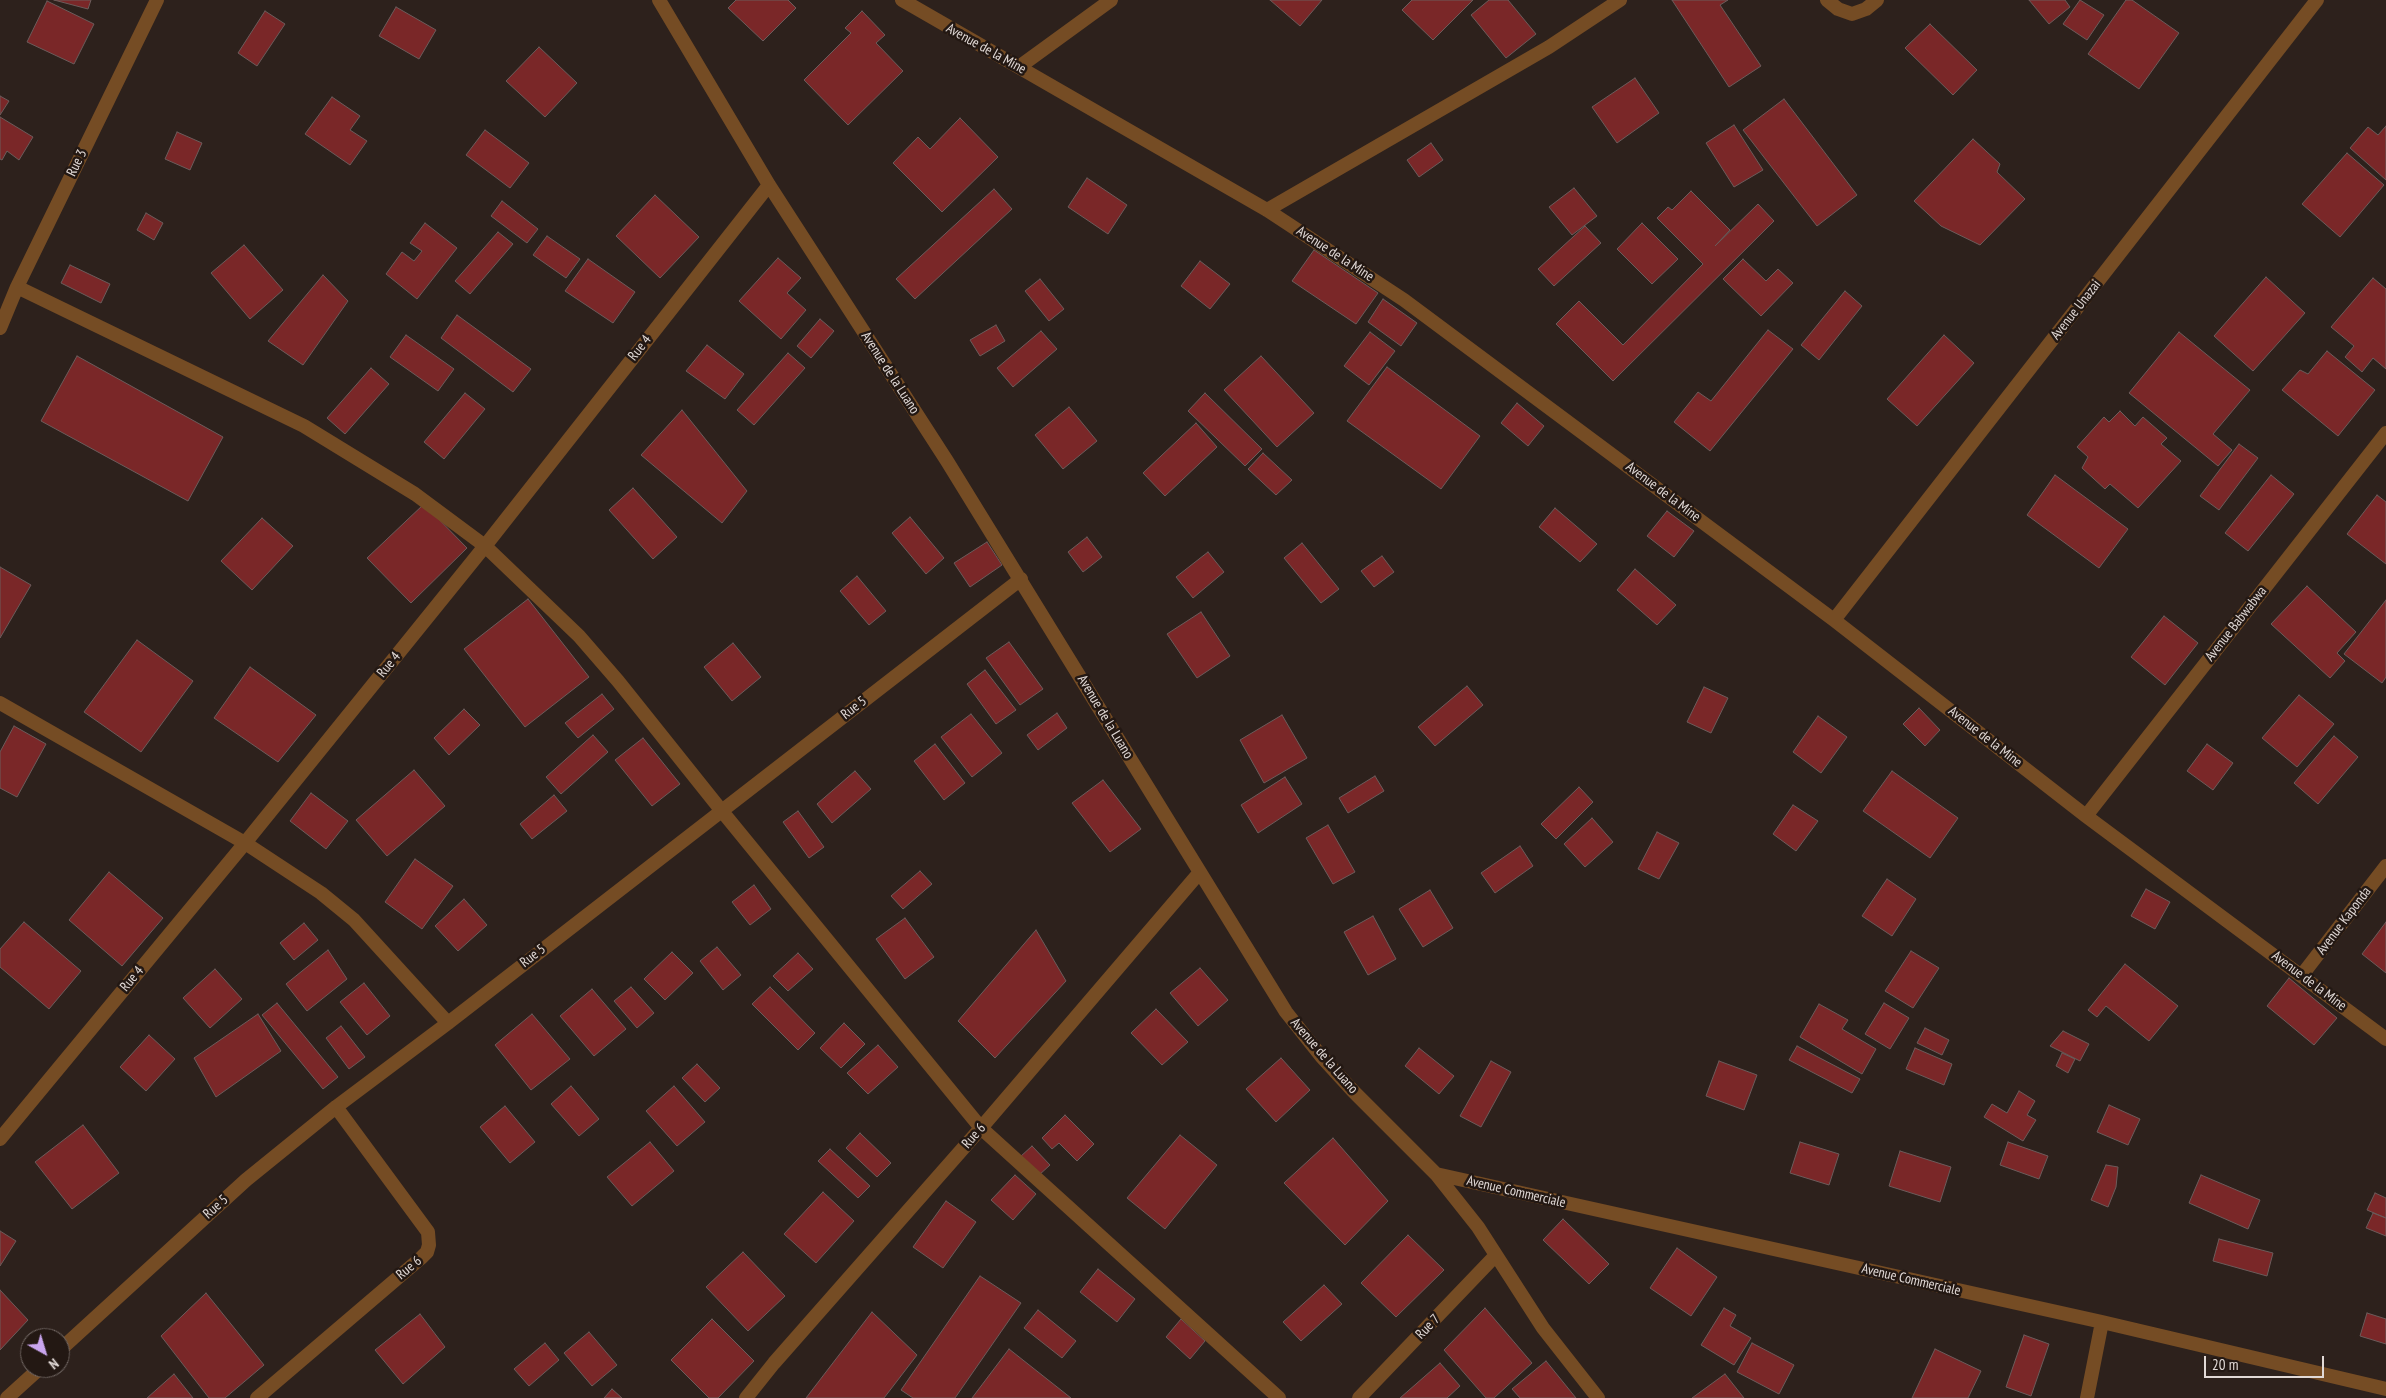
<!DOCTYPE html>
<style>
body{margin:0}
#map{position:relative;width:2386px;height:1398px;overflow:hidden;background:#2d211c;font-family:"PT Sans Narrow",sans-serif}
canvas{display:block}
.north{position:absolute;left:20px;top:1328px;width:50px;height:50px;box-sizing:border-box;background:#231813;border:1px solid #6f6561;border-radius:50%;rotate:141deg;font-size:14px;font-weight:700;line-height:20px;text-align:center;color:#e1d9d6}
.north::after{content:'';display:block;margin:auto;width:18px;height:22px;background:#c9a5ee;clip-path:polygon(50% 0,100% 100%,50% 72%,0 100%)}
.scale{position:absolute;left:2204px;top:1356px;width:120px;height:22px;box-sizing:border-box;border:2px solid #e1d9d6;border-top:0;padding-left:6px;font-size:15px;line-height:18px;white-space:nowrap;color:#e1d9d6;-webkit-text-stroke:4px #231813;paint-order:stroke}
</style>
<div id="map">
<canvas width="2386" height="1398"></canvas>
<div class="north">N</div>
<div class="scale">20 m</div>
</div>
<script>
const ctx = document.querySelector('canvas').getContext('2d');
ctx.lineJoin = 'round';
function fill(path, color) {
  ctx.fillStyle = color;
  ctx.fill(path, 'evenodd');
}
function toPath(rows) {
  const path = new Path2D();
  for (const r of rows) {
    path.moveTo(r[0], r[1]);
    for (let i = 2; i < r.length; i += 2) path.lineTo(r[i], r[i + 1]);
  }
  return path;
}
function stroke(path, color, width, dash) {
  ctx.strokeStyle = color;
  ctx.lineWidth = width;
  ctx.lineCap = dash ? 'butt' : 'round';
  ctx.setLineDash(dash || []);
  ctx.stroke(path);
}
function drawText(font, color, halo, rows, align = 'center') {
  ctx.font = font + ' "PT Sans Narrow",sans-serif';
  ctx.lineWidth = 5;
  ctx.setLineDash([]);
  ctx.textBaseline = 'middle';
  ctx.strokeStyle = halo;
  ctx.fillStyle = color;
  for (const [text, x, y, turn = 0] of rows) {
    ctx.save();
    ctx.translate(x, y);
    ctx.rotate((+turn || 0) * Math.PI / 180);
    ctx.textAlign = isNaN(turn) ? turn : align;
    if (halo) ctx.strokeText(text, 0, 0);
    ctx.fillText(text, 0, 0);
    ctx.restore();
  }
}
const building = toPath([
 [54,0,91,0,88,9,54,0],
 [736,0,788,0,796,8,763,41,728,8,736,0],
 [1270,0,1322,0,1300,26,1270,0],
 [1412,0,1473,0,1433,40,1402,10,1412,0],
 [1489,0,1508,0,1536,34,1506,58,1471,15,1489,0],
 [1672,0,1728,0,1720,5,1761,66,1729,87,1672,0],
 [2029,0,2065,0,2070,7,2049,24,2029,0],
 [2080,0,2104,15,2087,40,2063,24,2080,0],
 [2126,0,2132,0,2179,33,2139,89,2088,54,2126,0],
 [47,1,94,24,74,64,27,42,47,1],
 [396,7,436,30,419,59,379,36,396,7],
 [265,11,285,24,257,66,238,53,265,11],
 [862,11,885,35,876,43,903,71,848,125,804,80,851,33,845,28,862,11],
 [1930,24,1977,70,1953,95,1905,48,1930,24],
 [539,47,577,83,545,117,506,81,539,47],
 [1635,78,1659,113,1617,143,1592,107,1635,78],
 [0,96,9,101,0,115,0,96],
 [332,97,360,116,350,130,367,141,350,165,305,134,332,97],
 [1784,99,1857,195,1817,226,1743,130,1784,99],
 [0,117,33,137,19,160,7,151,2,160,0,159,0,117],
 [960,118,998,157,942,212,893,163,918,137,930,149,960,118],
 [1734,125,1763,170,1734,187,1706,143,1734,125],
 [2386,126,2386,180,2350,148,2368,127,2378,135,2386,126],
 [485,130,529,163,510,188,466,155,485,130],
 [177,132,202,143,190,170,165,159,177,132],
 [1973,139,2000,164,1997,172,2025,199,1980,245,1941,226,1914,201,1973,139],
 [1431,143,1443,160,1419,177,1407,160,1431,143],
 [2347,153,2384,185,2340,237,2302,204,2347,153],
 [1087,178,1127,205,1108,234,1068,207,1087,178],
 [1574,188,1597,216,1572,235,1549,207,1574,188],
 [994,189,1012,209,915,299,896,279,994,189],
 [1691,191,1730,230,1715,246,1758,204,1774,221,1613,381,1556,324,1579,301,1623,345,1703,264,1657,218,1668,207,1672,210,1691,191],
 [655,195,699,237,660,278,616,236,655,195],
 [502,201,538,229,527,243,491,216,502,201],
 [146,213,163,223,154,240,137,230,146,213],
 [425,223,457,248,417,299,386,274,402,252,414,261,422,251,410,243,425,223],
 [1642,223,1678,259,1652,284,1617,249,1642,223],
 [1585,226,1601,243,1554,286,1538,269,1585,226],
 [498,232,513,244,470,294,455,281,498,232],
 [547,236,580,259,566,278,533,255,547,236],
 [244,245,283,290,250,319,211,273,244,245],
 [1314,250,1378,293,1356,324,1292,281,1314,250],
 [778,258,801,278,787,293,806,310,781,339,739,301,778,258],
 [588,259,635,292,613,323,565,291,588,259],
 [1743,259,1766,281,1778,269,1793,283,1761,316,1723,279,1743,259],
 [1200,261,1230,284,1210,309,1181,286,1200,261],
 [70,265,110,284,101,303,61,283,70,265],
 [323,275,348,301,303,365,268,341,323,275],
 [2266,277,2305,313,2253,371,2214,336,2266,277],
 [2373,278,2386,289,2386,369,2373,358,2362,372,2345,357,2354,346,2331,327,2373,278],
 [1040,279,1064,309,1049,321,1025,291,1040,279],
 [1845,291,1862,306,1819,360,1801,345,1845,291],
 [1383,299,1417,323,1401,346,1368,322,1383,299],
 [457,315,531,369,513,392,441,338,457,315],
 [820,319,834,331,811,358,797,346,820,319],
 [996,325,1005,341,980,356,970,340,996,325],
 [1768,330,1793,349,1710,451,1674,422,1698,392,1711,401,1768,330],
 [1041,331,1057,349,1013,387,997,368,1041,331],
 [1370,332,1395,351,1369,385,1344,366,1370,332],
 [2179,332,2250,390,2213,434,2232,450,2218,466,2129,393,2179,332],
 [406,335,454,369,438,391,390,357,406,335],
 [1944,335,1974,363,1917,426,1887,399,1944,335],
 [707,345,744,374,725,399,686,371,707,345],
 [2327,351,2375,390,2338,436,2282,390,2300,370,2308,374,2327,351],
 [788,353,805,368,754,425,737,410,788,353],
 [77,356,223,437,188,501,41,421,77,356],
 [1261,356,1314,413,1277,447,1224,390,1261,356],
 [1387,367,1480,436,1441,489,1347,421,1387,367],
 [371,368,389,384,345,434,327,418,371,368],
 [465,393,485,409,444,459,424,442,465,393],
 [1205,393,1262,449,1245,466,1188,411,1205,393],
 [1517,403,1544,426,1528,446,1501,423,1517,403],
 [1069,407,1097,441,1063,469,1035,435,1069,407],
 [682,410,747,491,722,523,641,455,682,410],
 [2120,411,2135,426,2143,417,2167,438,2161,444,2181,461,2138,508,2110,484,2105,489,2082,468,2088,457,2077,447,2104,417,2109,422,2120,411],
 [1196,423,1217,447,1165,496,1143,473,1196,423],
 [2239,444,2258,458,2219,510,2200,496,2239,444],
 [1263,453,1292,480,1276,495,1248,469,1263,453],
 [2055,475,2128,529,2099,568,2027,515,2055,475],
 [2271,475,2294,494,2248,551,2225,533,2271,475],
 [633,488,677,537,653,559,609,510,633,488],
 [2377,495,2386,502,2386,564,2347,534,2377,495],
 [424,504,467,548,411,603,367,558,424,504],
 [1555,508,1597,544,1580,562,1539,527,1555,508],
 [1667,511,1694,531,1674,557,1647,536,1667,511],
 [910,517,944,558,926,574,892,533,910,517],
 [262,518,293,546,252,590,221,561,262,518],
 [1087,537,1102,557,1083,572,1068,552,1087,537],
 [987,542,1002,565,970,587,954,563,987,542],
 [1302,543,1339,589,1321,603,1284,558,1302,543],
 [1208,552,1224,572,1193,598,1176,577,1208,552],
 [1382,556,1394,572,1374,587,1361,571,1382,556],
 [0,567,31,585,0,638,0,567],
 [1635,569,1676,605,1657,625,1617,590,1635,569],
 [857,576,886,611,869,625,840,591,857,576],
 [2307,586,2356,632,2337,653,2345,661,2330,678,2271,624,2307,586],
 [528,599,589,677,525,727,464,649,528,599],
 [2386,600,2386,677,2382,683,2344,654,2386,600],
 [1201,612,1230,656,1197,678,1167,634,1201,612],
 [2164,616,2198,643,2165,685,2131,657,2164,616],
 [137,640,193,681,141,752,84,712,137,640],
 [1009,642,1043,689,1020,705,986,658,1009,642],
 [733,643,761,677,732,701,704,667,733,643],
 [250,667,316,715,278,762,214,718,250,667],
 [985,670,1016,710,996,724,967,684,985,670],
 [1467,686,1483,705,1435,746,1418,727,1467,686],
 [1704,687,1728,698,1711,733,1687,722,1704,687],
 [602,694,614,709,578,738,565,723,602,694],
 [2299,695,2334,724,2297,767,2262,738,2299,695],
 [1919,708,1940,730,1925,746,1903,724,1919,708],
 [464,709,480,725,449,755,434,738,464,709],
 [1057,713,1067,728,1038,750,1027,735,1057,713],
 [971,714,1002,753,972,777,941,737,971,714],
 [1282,715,1307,758,1264,783,1240,740,1282,715],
 [1818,716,1847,737,1821,773,1793,752,1818,716],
 [14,726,46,744,17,797,0,788,0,752,14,726],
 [593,735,608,752,561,794,546,777,593,735],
 [2334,736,2358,757,2318,804,2294,783,2334,736],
 [643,738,680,784,652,806,615,760,643,738],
 [935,744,965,783,944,800,914,761,935,744],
 [2207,744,2233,763,2213,790,2187,771,2207,744],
 [414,770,445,806,387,856,356,820,414,770],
 [855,771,871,789,832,823,817,804,855,771],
 [1892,771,1958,818,1930,858,1863,811,1892,771],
 [1375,776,1384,791,1348,813,1339,798,1375,776],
 [1285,777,1302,804,1258,833,1241,805,1285,777],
 [1103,780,1141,829,1110,852,1072,803,1103,780],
 [1579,787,1593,802,1556,839,1541,824,1579,787],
 [311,793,348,821,326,849,290,821,311,793],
 [554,795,567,811,532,839,520,824,554,795],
 [1793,805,1818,821,1796,851,1773,834,1793,805],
 [798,811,824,847,809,858,783,822,798,811],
 [1592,818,1613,842,1585,867,1564,844,1592,818],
 [1328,825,1355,872,1333,884,1306,838,1328,825],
 [1657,832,1679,843,1659,879,1638,869,1657,832],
 [1520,846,1533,866,1495,893,1481,873,1520,846],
 [415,859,453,886,422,929,385,902,415,859],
 [920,871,932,884,903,909,891,896,920,871],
 [109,872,163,918,122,966,69,920,109,872],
 [1887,879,1916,899,1892,936,1862,916,1887,879],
 [754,885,771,909,750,925,732,902,754,885],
 [2146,889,2170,902,2155,929,2131,916,2146,889],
 [1430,890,1453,928,1423,947,1399,909,1430,890],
 [464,899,487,925,458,951,435,926,464,899],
 [1373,916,1396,959,1368,975,1344,932,1373,916],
 [905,918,934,957,905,979,876,939,905,918],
 [24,922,81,971,49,1009,0,967,0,949,24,922],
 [2386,922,2386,973,2362,954,2386,922],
 [304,923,318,940,294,960,280,943,304,923],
 [1036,930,1066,981,995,1058,958,1021,1036,930],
 [717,947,741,975,723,990,700,961,717,947],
 [328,950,347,979,307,1011,286,984,328,950],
 [1911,951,1939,968,1913,1008,1885,991,1911,951],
 [672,952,693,973,665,1000,644,979,672,952],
 [798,953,813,969,788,991,773,976,798,953],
 [2125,964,2178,1006,2149,1041,2106,1006,2097,1017,2088,1010,2125,964],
 [1200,968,1228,1000,1198,1026,1170,993,1200,968],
 [215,969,242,999,210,1028,183,998,215,969],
 [2289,978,2337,1018,2314,1045,2267,1006,2289,978],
 [364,983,390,1016,367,1035,340,1002,364,983],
 [631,987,654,1013,637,1028,614,1001,631,987],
 [770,987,815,1033,798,1050,752,1004,770,987],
 [592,989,626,1029,594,1056,560,1016,592,989],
 [277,1003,338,1077,323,1089,262,1015,277,1003],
 [1884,1003,1909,1018,1890,1049,1865,1034,1884,1003],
 [1819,1004,1848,1020,1842,1029,1876,1049,1862,1074,1800,1037,1819,1004],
 [1156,1009,1188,1042,1162,1065,1131,1033,1156,1009],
 [258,1014,281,1051,216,1097,194,1058,258,1014],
 [532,1014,570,1059,531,1090,495,1045,532,1014],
 [844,1023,865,1044,841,1068,820,1048,844,1023],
 [341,1026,365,1057,349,1069,326,1038,341,1026],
 [1925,1028,1949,1040,1942,1055,1917,1043,1925,1028],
 [2063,1031,2089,1044,2080,1061,2050,1046,2063,1031],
 [149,1035,175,1059,146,1091,120,1067,149,1035],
 [878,1045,898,1067,868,1094,847,1073,878,1045],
 [1797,1046,1860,1079,1852,1093,1789,1060,1797,1046],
 [1419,1048,1454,1076,1439,1094,1405,1066,1419,1048],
 [1915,1048,1952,1064,1944,1085,1906,1069,1915,1048],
 [2062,1053,2075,1059,2068,1073,2056,1066,2062,1053],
 [1281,1058,1310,1090,1276,1122,1246,1089,1281,1058],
 [1491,1061,1511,1072,1481,1127,1460,1116,1491,1061],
 [1719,1061,1757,1075,1744,1110,1706,1096,1719,1061],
 [697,1064,720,1088,705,1102,682,1078,697,1064],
 [571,1086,599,1119,579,1136,551,1104,571,1086],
 [674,1086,705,1122,677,1146,646,1111,674,1086],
 [2019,1091,2035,1101,2027,1115,2036,1120,2023,1141,1984,1117,1992,1104,2007,1113,2019,1091],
 [2109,1105,2140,1119,2128,1145,2097,1132,2109,1105],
 [505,1106,535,1142,510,1163,480,1127,505,1106],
 [1065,1115,1094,1144,1077,1161,1059,1143,1052,1149,1042,1138,1065,1115],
 [83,1125,119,1173,72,1209,35,1162,83,1125],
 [860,1133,891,1163,877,1177,846,1148,860,1133],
 [1180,1135,1217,1165,1165,1229,1127,1198,1180,1135],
 [1333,1138,1388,1201,1345,1245,1284,1183,1333,1138],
 [650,1142,674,1171,632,1206,607,1177,650,1142],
 [1800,1142,1839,1154,1829,1185,1790,1173,1800,1142],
 [2008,1142,2048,1156,2039,1179,2000,1165,2008,1142],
 [1032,1146,1050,1165,1038,1176,1020,1157,1032,1146],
 [830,1149,870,1186,858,1198,818,1161,830,1149],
 [1900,1151,1951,1167,1940,1202,1889,1186,1900,1151],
 [2106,1165,2118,1167,2116,1187,2108,1207,2091,1200,2106,1165],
 [1015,1175,1036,1194,1013,1220,991,1200,1015,1175],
 [2201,1175,2260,1200,2248,1229,2189,1203,2201,1175],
 [823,1192,854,1221,816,1263,784,1234,823,1192],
 [2375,1193,2386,1198,2386,1218,2367,1210,2375,1193],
 [946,1201,976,1222,943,1268,913,1247,946,1201],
 [2373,1213,2386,1218,2386,1236,2366,1228,2373,1213],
 [1563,1219,1609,1264,1589,1284,1543,1240,1563,1219],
 [0,1231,16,1241,0,1266,0,1231],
 [1408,1235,1444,1270,1396,1317,1361,1283,1408,1235],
 [2219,1239,2273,1253,2267,1276,2213,1261,2219,1239],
 [1677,1248,1717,1277,1691,1316,1650,1288,1677,1248],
 [743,1252,785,1296,748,1331,706,1287,743,1252],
 [1098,1269,1135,1299,1117,1322,1080,1292,1098,1269],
 [980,1276,1021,1303,955,1398,913,1398,901,1390,980,1276],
 [1324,1285,1342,1304,1301,1341,1283,1322,1324,1285],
 [0,1290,28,1320,0,1350,0,1290],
 [206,1293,264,1365,225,1398,209,1398,161,1336,206,1293],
 [1485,1308,1532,1363,1494,1398,1486,1398,1444,1350,1485,1308],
 [1724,1308,1736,1315,1730,1326,1751,1338,1734,1365,1701,1345,1724,1308],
 [1038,1310,1076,1341,1062,1358,1024,1328,1038,1310],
 [872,1312,917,1355,884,1398,806,1398,872,1312],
 [2367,1313,2386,1319,2386,1344,2360,1336,2367,1313],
 [420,1314,445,1347,403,1384,375,1350,420,1314],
 [712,1319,754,1361,718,1398,709,1398,671,1360,712,1319],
 [1181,1319,1205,1341,1190,1359,1166,1337,1181,1319],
 [589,1332,617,1365,592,1386,564,1353,589,1332],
 [2024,1335,2049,1344,2031,1396,2006,1387,2024,1335],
 [545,1343,559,1360,529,1386,514,1369,545,1343],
 [1752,1343,1794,1365,1779,1394,1737,1372,1752,1343],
 [1009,1349,1071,1398,972,1398,1009,1349],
 [1935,1349,1981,1371,1968,1398,1912,1398,1935,1349],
 [1546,1361,1576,1398,1520,1398,1512,1389,1546,1361],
 [1440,1363,1460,1386,1447,1398,1400,1398,1440,1363],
 [174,1374,193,1398,147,1398,174,1374],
 [1725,1374,1744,1398,1692,1398,1725,1374],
 [612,1389,622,1398,604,1398,612,1389]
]);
const minor = toPath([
 [659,0,769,185,947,461,1286,1012,1321,1056,1353,1091,1436,1174,1478,1227,1543,1328,1598,1398],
 [902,0,1267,210,1404,300,1834,620,2086,816,2386,1039],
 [1827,0,1838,9,1852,14,1866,9,1877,0],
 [1019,67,1111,0],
 [1267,210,1549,47,1620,0],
 [17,287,304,426,415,494,485,546,579,636,618,681,721,810,981,1128,1279,1398],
 [0,328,17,287,157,0],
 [1834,620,2317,0],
 [0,703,245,843,321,893,354,920,448,1023],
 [2086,816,2386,433],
 [2302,975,2386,866],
 [0,1139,245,843,485,546,769,185],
 [1436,1174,2102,1322,2386,1389],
 [60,1350,246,1180,336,1107,448,1023,1021,579],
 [7,1398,40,1368],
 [257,1398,421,1258,427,1252,429,1245,428,1232,336,1107],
 [746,1398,774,1363,981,1128,1200,872],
 [1359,1398,1496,1255],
 [2087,1398,2102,1322]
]);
const streetNames = [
 ["Avenue de la Mine",986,49,29],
 ["Rue 3",77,163,-64],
 ["Avenue de la Mine",1335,254,33],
 ["Avenue Unazai",2076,310,-52],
 ["Rue 4",640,348,-52],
 ["Avenue de la Luano",890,373,57],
 ["Avenue de la Mine",1663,492,37],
 ["Avenue Babwabwa",2236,624,-52],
 ["Rue 4",389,665,-51],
 ["Rue 5",854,708,-38],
 ["Avenue de la Luano",1105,717,59],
 ["Avenue de la Mine",1985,737,38],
 ["Avenue Kaponda",2344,921,-53],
 ["Rue 5",533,956,-38],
 ["Rue 4",132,979,-50],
 ["Avenue de la Mine",2309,981,37],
 ["Avenue de la Luano",1324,1056,49],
 ["Rue 6",974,1136,-49],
 ["Avenue Commerciale",1516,1192,13],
 ["Rue 5",216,1207,-42],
 ["Rue 6",409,1268,-40],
 ["Avenue Commerciale",1911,1280,13],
 ["Rue 7",1428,1327,-46]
];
fill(building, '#7a2728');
stroke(building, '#6c5c5b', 1);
stroke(minor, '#754c24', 14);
drawText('14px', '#e1d9d6', '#231813', streetNames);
</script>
